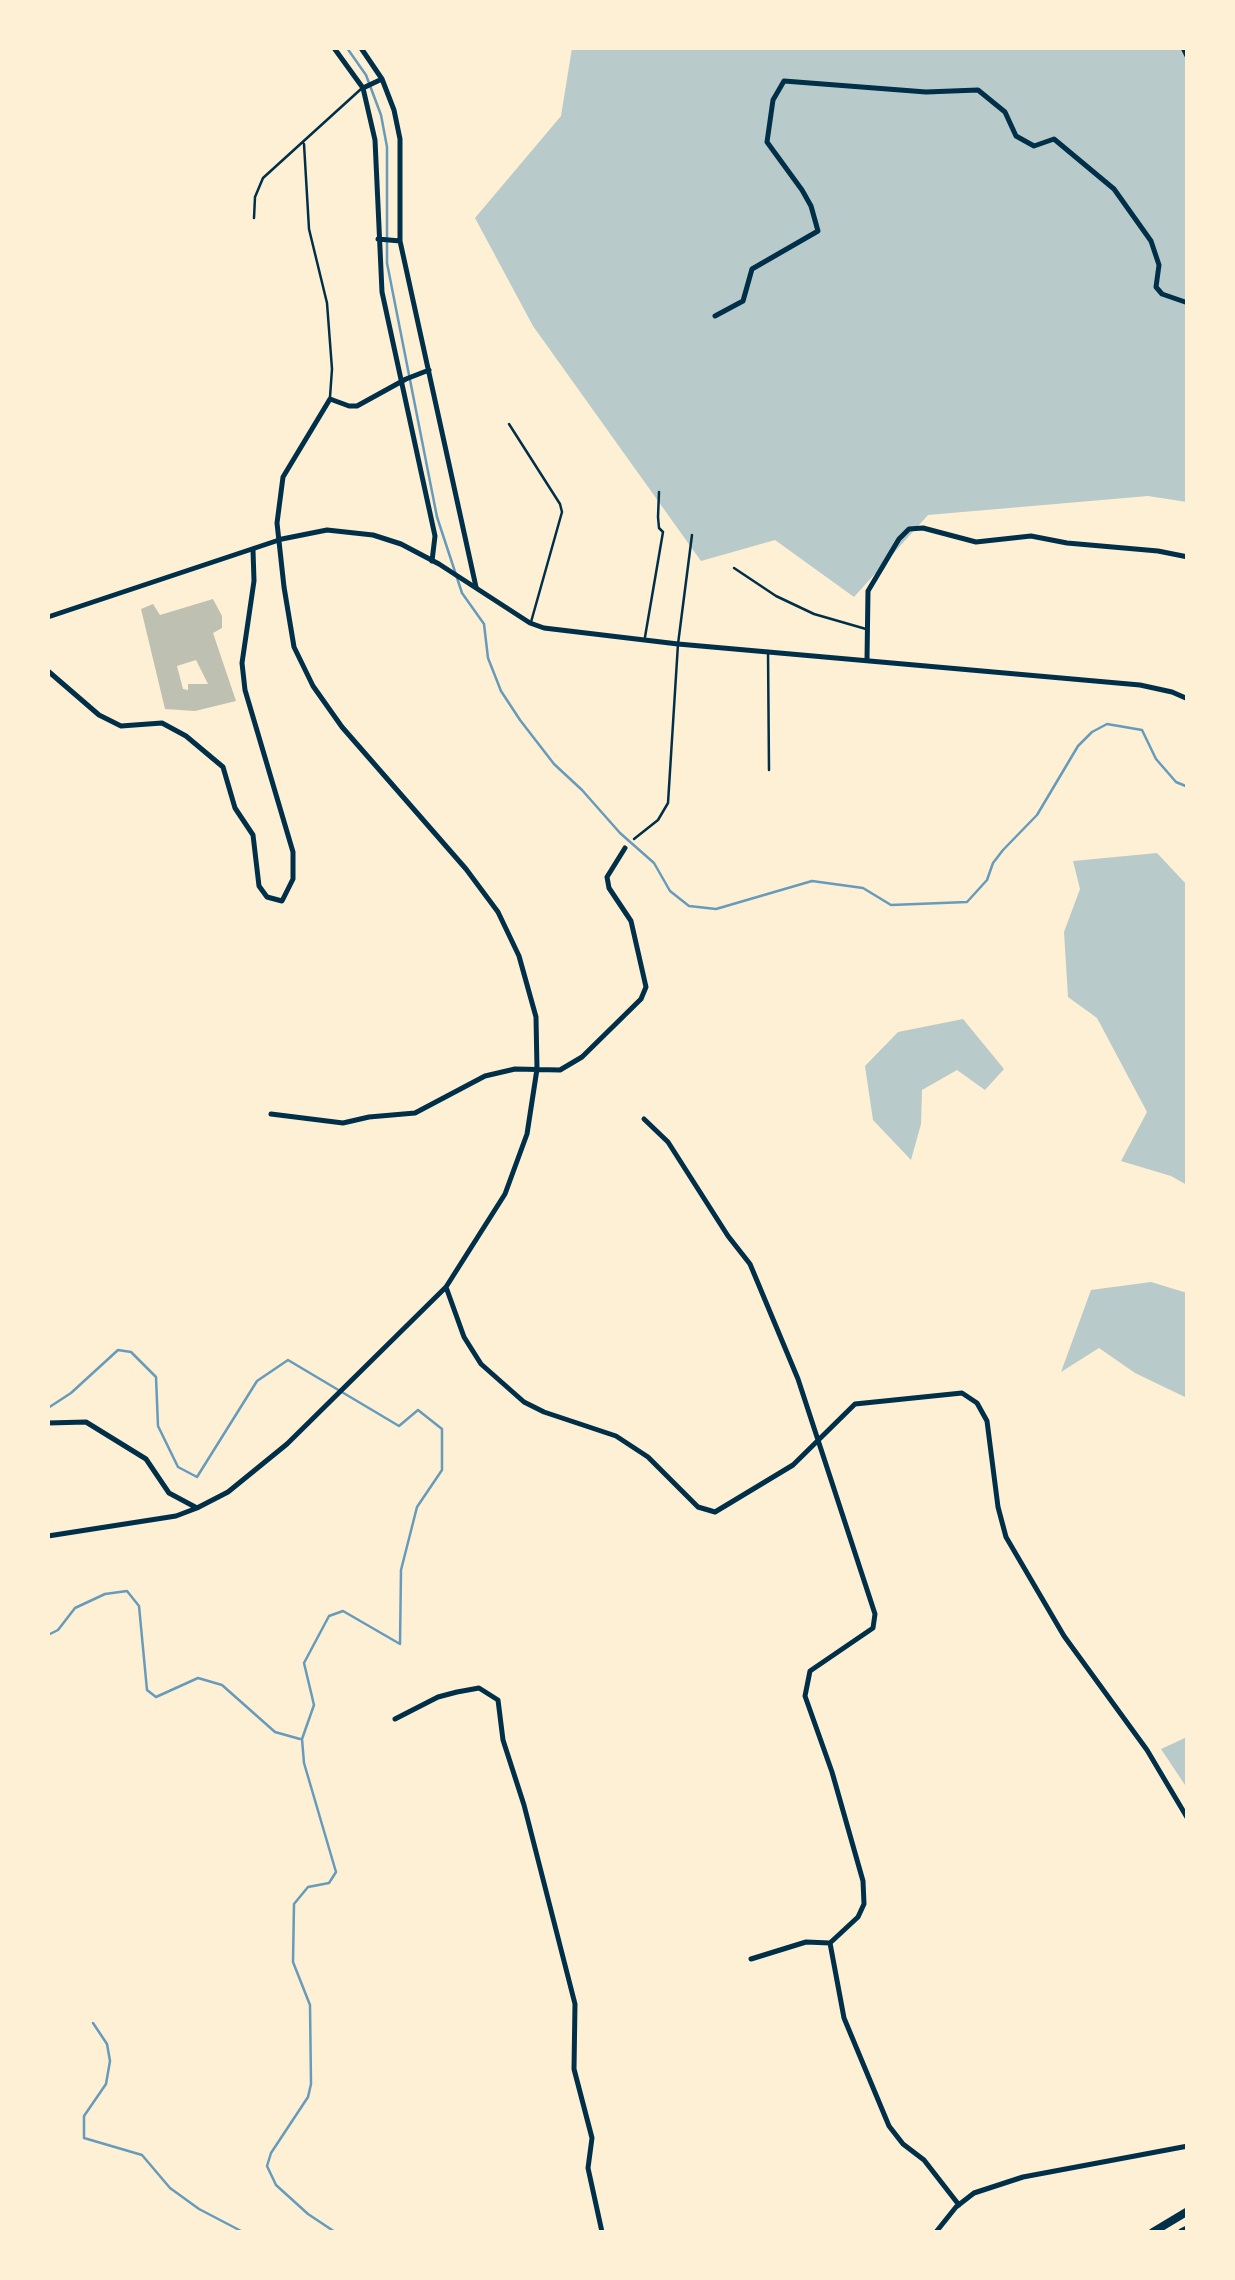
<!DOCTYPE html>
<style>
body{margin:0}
#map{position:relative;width:1235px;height:2280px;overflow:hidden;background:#fdf0d5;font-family:Arial,sans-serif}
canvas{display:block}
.frame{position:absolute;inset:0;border:50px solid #fdf0d5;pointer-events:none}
</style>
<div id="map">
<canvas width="1235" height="2280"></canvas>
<div class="frame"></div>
</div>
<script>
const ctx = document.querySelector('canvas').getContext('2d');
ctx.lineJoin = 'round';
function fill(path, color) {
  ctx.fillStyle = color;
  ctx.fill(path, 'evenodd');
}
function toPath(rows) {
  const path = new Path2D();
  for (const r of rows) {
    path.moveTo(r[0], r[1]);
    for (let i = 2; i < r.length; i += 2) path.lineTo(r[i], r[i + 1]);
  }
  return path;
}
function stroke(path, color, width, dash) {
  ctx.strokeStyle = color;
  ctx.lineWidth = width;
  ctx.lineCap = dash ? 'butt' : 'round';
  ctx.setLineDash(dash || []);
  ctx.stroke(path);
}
const green = toPath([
 [572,48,1187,48,1187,502,1148,496,928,515,854,597,775,540,701,561,533,326,475,218,561,116],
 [1157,853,1187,885,1187,1185,1171,1176,1121,1161,1147,1112,1097,1018,1068,997,1064,932,1080,889,1073,861],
 [963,1019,1004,1069,985,1090,957,1070,922,1090,921,1124,911,1160,873,1120,865,1066,898,1032],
 [1151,1282,1187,1293,1187,1398,1135,1373,1099,1348,1061,1372,1091,1290],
 [1187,1737,1187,1788,1161,1749]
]);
const stream = toPath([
 [347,48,366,75,381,115,387,147,387,263,437,517,462,593,484,624,488,658,501,691,520,720,554,764,582,790,620,833,654,863,670,891,689,906,716,909,812,881,863,888,891,905,967,902,987,880,993,863,1003,850,1037,815,1078,746,1092,732,1107,724,1142,730,1156,759,1176,782,1188,787],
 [48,1408,71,1393,118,1350,131,1352,156,1377,158,1426,178,1467,197,1477,257,1381,288,1360,399,1426,418,1410,442,1429,442,1470,417,1507,401,1570,400,1644,343,1611,329,1616,304,1663,314,1705,302,1739,304,1763,336,1872,329,1883,308,1887,294,1904,293,1962,310,2005,311,2084,308,2097,271,2153,267,2166,276,2185,308,2214,335,2232],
 [48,1635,58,1630,75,1608,105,1594,127,1591,139,1606,147,1690,156,1697,198,1678,222,1685,275,1732,300,1739],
 [93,2023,107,2044,110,2061,106,2084,84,2116,84,2138,142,2155,170,2188,199,2209,243,2232]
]);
const building = toPath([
 [213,599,222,616,222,628,213,633,236,701,195,711,165,709,141,609,153,604,160,615],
 [196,660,208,684,188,684,188,690,183,689,177,666]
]);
const service = toPath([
 [304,144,309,229,327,303,332,369,330,397],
 [254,218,255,197,263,178,361,89],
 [509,424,560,504,562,512,531,622],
 [734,568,776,596,814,614,866,629],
 [645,637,663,532,659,528,658,517,659,492],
 [768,651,769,770],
 [634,839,658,820,668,803,678,644,692,535]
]);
const minor = toPath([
 [334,48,363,88,375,140,382,292,435,536,432,561],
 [361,48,382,79,394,110,400,139,400,241,476,587],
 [1183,48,1188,58],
 [363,88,382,79],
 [378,239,400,241],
 [715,316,743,301,752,269,818,231,811,206,802,190,767,142,773,100,784,81,926,92,978,90,1005,112,1016,136,1034,146,1054,139,1114,189,1151,241,1159,265,1156,287,1162,294,1188,303],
 [867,659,868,591,899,539,909,529,923,528,976,542,1031,536,1067,543,1158,551,1188,557],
 [48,671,99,715,121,726,162,723,186,736,223,767,235,808,253,835,259,886,267,897,282,901,293,879,293,852,245,690,242,663,254,581,253,550],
 [271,1114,343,1123,369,1117,415,1113,485,1076,515,1069,560,1070,582,1057,641,999,646,987,631,921,609,888,607,877,625,848],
 [644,1119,668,1142,728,1236,750,1264,798,1379,875,1614,873,1628,810,1671,805,1696,832,1772,863,1881,864,1904,858,1917,830,1943,806,1942,751,1959],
 [446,1287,464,1337,481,1364,524,1402,544,1412,616,1436,648,1457,698,1507,715,1512,793,1465,855,1404,962,1393,977,1403,987,1421,998,1507,1006,1537,1064,1636,1147,1750,1188,1819],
 [48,1423,86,1422,146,1459,169,1493,197,1508],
 [48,1536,176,1516,197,1508,228,1492,287,1444,446,1287,505,1194,527,1134,537,1069,536,1017,519,956,498,912,466,869,342,727,313,686,294,647,284,587,277,523,283,477,330,399,349,406,357,406,406,379,429,370],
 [395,1719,438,1697,457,1692,479,1688,498,1700,503,1740,524,1805,575,2004,574,2069,592,2138,588,2168,602,2232],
 [830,1943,844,2018,889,2126,903,2144,924,2160,959,2205],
 [936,2232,956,2207,974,2193,1023,2177,1188,2146]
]);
const tertiary = toPath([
 [48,617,282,539,327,530,373,535,401,544,439,564,530,623,544,628,678,644,1140,685,1172,692,1188,699]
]);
const primary = toPath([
 [1153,2232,1188,2211],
 [1182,2232,1188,2229]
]);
fill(green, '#b9caca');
stroke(stream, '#669bbc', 2.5);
fill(building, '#bec0b2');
stroke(service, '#003049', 2.5);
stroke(minor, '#003049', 5);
stroke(tertiary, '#003049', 5);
stroke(primary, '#003049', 8);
</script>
